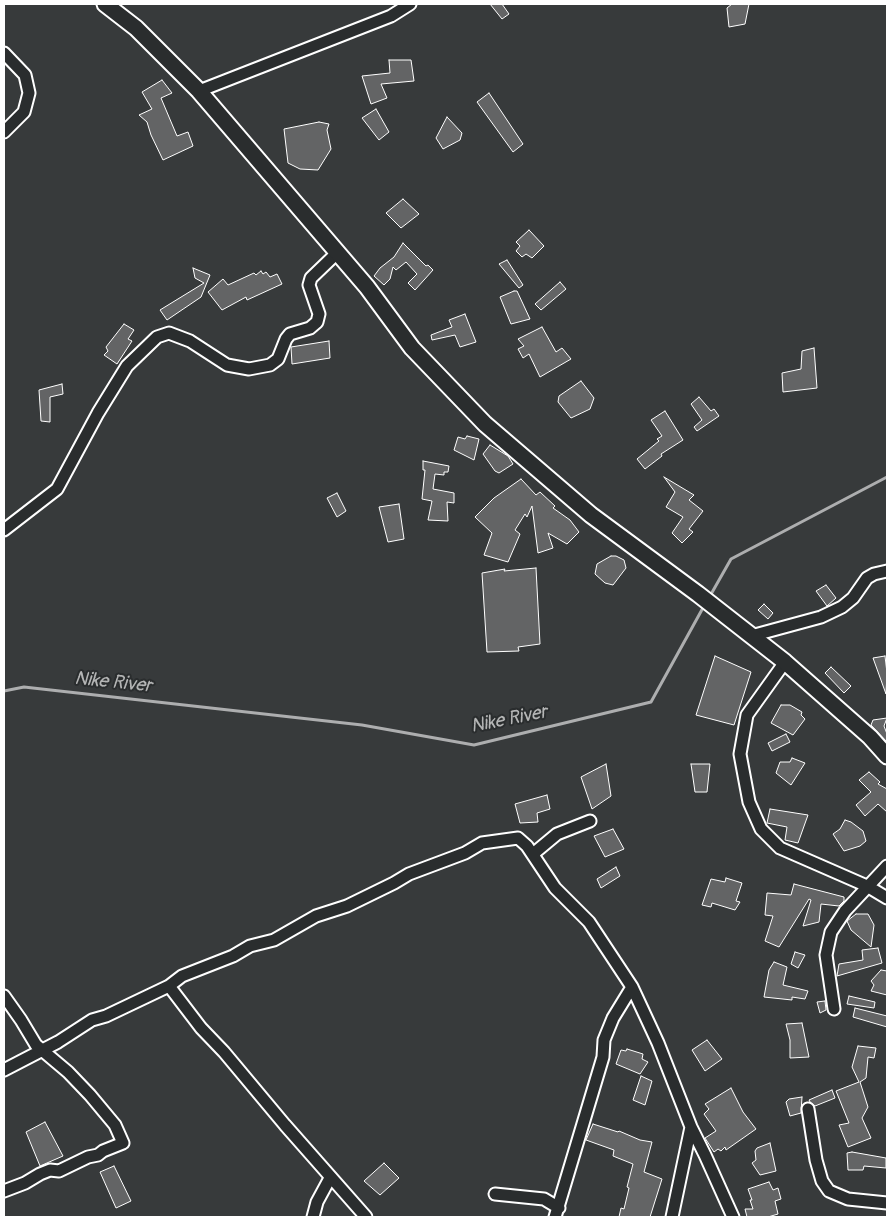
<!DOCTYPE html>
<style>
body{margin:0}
#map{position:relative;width:891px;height:1221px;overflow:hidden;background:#373a3b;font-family:Pangolin,sans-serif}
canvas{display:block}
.frame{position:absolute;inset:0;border:5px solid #fff;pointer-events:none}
</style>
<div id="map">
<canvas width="891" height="1221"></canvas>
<div class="frame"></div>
</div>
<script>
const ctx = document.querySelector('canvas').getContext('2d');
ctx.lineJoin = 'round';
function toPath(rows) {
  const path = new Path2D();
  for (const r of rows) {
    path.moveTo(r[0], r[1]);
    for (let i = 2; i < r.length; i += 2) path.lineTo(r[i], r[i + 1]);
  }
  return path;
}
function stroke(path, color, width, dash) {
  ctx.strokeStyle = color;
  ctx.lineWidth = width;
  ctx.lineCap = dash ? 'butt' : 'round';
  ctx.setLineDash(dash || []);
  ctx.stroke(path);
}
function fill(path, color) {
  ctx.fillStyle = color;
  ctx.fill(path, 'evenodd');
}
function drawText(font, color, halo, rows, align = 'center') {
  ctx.font = font + ' Pangolin,sans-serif';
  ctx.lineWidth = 4;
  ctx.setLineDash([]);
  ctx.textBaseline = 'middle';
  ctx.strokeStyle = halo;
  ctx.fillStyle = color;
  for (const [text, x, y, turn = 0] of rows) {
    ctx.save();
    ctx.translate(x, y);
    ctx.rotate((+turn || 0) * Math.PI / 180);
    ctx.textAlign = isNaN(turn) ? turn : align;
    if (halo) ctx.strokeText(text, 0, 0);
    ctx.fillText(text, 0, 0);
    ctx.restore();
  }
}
const stream = toPath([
 [710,596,731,559,887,477],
 [4,691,24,687,362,725,474,745,651,702,704,606]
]);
const building = toPath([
 [490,4,502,4,509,14,502,19,490,4],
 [732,4,749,4,745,24,729,27,727,8,732,4],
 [389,60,411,60,414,81,381,84,387,98,371,104,362,76,390,73,389,60],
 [162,80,172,93,161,98,177,136,188,132,193,146,163,160,151,135,147,122,139,115,152,109,142,92,162,80],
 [489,93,523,144,513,152,477,102,489,93],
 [376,109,389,132,379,140,362,118,376,109],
 [447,117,462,133,460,140,443,149,436,138,447,117],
 [319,122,329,124,327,130,331,149,318,170,300,169,288,163,284,129,319,122],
 [403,199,419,214,401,228,386,213,403,199],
 [529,230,544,246,532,258,526,254,522,257,516,251,520,246,516,242,529,230],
 [403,243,426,266,428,265,433,270,415,290,408,283,417,274,406,262,396,270,393,267,390,279,384,285,374,276,380,268,394,257,403,243],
 [507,260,523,285,519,288,499,264,507,260],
 [193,268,210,275,201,297,167,320,160,310,204,283,195,278,193,268],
 [261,271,263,274,266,272,270,277,277,274,282,284,247,300,246,297,222,310,208,292,223,279,228,285,254,273,256,275,261,271],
 [560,282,566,289,541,310,535,304,560,282],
 [514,291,517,291,530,319,511,324,500,297,514,291],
 [465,314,476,342,460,347,455,335,432,340,431,335,452,327,449,320,465,314],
 [124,324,134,330,128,339,132,341,117,364,104,355,108,351,106,347,124,324],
 [542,327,556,352,562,348,571,359,540,377,529,354,523,358,518,349,524,346,518,339,542,327],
 [329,341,330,358,292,364,291,347,329,341],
 [814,348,817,388,783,392,782,373,801,369,802,351,814,348],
 [581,381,594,398,590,409,571,418,558,402,559,396,581,381],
 [62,384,63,394,50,397,50,422,41,421,39,390,62,384],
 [699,397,711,411,714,409,719,416,697,431,694,427,702,420,691,404,699,397],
 [665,411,683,440,661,454,662,456,645,469,637,459,659,441,657,439,662,436,651,420,665,411],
 [467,436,479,439,474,460,454,450,458,437,465,439,467,436],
 [490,445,508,456,513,464,499,473,495,471,483,454,490,445],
 [423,461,449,466,448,472,444,472,444,475,435,474,433,489,454,493,454,503,447,502,448,521,428,520,432,501,422,499,425,470,423,470,423,461],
 [664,477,694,495,689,500,703,511,689,529,693,532,682,543,672,533,683,517,666,507,675,492,664,477],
 [521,479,536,495,540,492,555,506,553,508,570,520,579,532,567,544,548,533,553,548,538,553,532,506,527,517,525,514,515,530,520,534,508,562,484,555,492,533,475,517,494,498,521,479],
 [337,493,346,511,337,517,327,498,337,493],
 [399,504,404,539,388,542,379,507,399,504],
 [611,556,616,556,624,560,626,568,613,585,605,583,595,574,597,564,611,556],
 [536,568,540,644,518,647,519,651,487,652,482,573,505,569,504,571,536,568],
 [826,585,836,598,827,606,816,591,826,585],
 [764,604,773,613,768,619,758,610,764,604],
 [715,656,751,672,734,725,696,715,715,656],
 [885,656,887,673,886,694,873,658,885,656],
 [831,667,851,686,844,693,825,673,831,667],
 [781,705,790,705,802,712,801,715,805,719,793,735,771,723,781,705],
 [887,718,884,726,887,734,887,742,871,725,873,720,887,718],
 [786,734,790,742,772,751,768,743,786,734],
 [792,758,805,763,791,785,776,773,780,762,790,762,792,758],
 [606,764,611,796,592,809,581,777,606,764],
 [691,764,710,764,707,792,695,792,691,764],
 [869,772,880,782,878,784,887,789,887,812,878,804,865,816,856,805,871,792,859,780,869,772],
 [547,795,550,809,537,813,538,822,520,823,515,804,547,795],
 [770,809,808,815,798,843,785,840,787,827,767,823,770,809],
 [845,820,851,822,863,831,866,841,860,846,844,851,833,834,840,829,845,820],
 [613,829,624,849,605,857,594,836,613,829],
 [616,867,620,876,601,888,597,879,616,867],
 [726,878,742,883,736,901,740,902,735,910,712,903,711,907,702,905,711,879,725,882,726,878],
 [794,884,844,897,844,901,839,906,821,904,819,922,803,926,811,900,809,899,779,947,765,941,773,916,765,915,767,893,791,895,794,884],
 [856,914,868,914,874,925,871,947,851,930,847,921,856,914],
 [878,948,882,963,837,976,839,964,863,960,862,950,878,948],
 [795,952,805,955,798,968,791,964,795,952],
 [774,962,787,967,783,985,808,991,805,999,792,997,792,1000,764,997,769,970,774,962],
 [881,970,887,971,887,995,871,991,874,985,871,981,881,970],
 [849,996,875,1002,874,1008,847,1004,849,996],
 [825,1001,826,1010,820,1013,817,1002,825,1001],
 [855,1008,887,1016,887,1027,853,1017,855,1008],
 [802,1023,809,1057,790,1058,790,1040,786,1024,802,1023],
 [707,1040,722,1059,705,1071,692,1050,707,1040],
 [858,1046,876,1048,874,1058,868,1057,866,1078,860,1082,868,1107,862,1118,871,1138,848,1147,839,1125,849,1123,836,1091,859,1082,852,1067,858,1046],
 [627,1049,643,1054,642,1059,648,1062,640,1074,616,1064,621,1050,626,1051,627,1049],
 [641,1076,652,1081,645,1105,633,1100,641,1076],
 [731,1088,743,1112,756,1129,726,1150,725,1147,721,1151,718,1149,714,1152,705,1138,716,1131,704,1114,709,1109,705,1104,731,1088],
 [832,1090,835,1098,815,1106,810,1102,809,1100,832,1090],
 [802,1097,801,1113,790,1116,786,1102,789,1099,802,1097],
 [45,1122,63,1156,40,1166,26,1132,45,1122],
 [593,1124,618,1132,619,1131,640,1140,652,1142,644,1172,662,1179,650,1217,619,1217,621,1208,624,1209,629,1188,627,1187,633,1164,613,1156,614,1150,586,1140,593,1124],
 [770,1143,776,1171,760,1175,752,1163,756,1160,755,1151,757,1148,770,1143],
 [852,1152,886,1158,886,1168,864,1166,863,1170,848,1170,847,1153,852,1152],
 [384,1163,399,1178,380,1195,364,1181,384,1163],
 [114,1166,131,1201,116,1208,100,1172,114,1166],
 [769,1182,773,1190,778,1188,781,1199,775,1201,778,1214,768,1217,747,1217,745,1209,753,1209,750,1200,752,1200,748,1189,769,1182]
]);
const street = toPath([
 [4,53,25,75,29,93,24,112,4,132],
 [199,91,391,16,410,4],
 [4,530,57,489,98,413,127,366,157,337,169,333,190,341,227,365,249,369,270,365,278,359,286,339,290,334,310,328,317,322,319,314,309,285,311,278,337,253],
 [751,636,821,617,842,607,853,598,867,578,874,574,887,571],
 [785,662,747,715,740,754,749,802,761,829,780,848,867,886,887,898],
 [533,854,557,834,590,821],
 [169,986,201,1028,224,1052,285,1125,366,1217],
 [4,996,21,1020,36,1045,68,1072,90,1095,115,1125,123,1143,103,1151,98,1155,88,1157,59,1171,50,1170,40,1174,25,1183,4,1191],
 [834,1009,826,955,831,932,845,911,887,866],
 [4,1070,58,1042,92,1020,106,1016,169,986,182,976,233,956,250,946,274,940,316,916,347,906,394,883,409,874,465,853,482,843,518,838,527,846,555,888,589,922,632,987,658,1043,691,1127,705,1155,733,1217],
 [808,1109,816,1160,822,1181,829,1191,848,1199,887,1203],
 [495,1194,544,1199,559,1208],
 [313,1217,317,1202,330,1178],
 [555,1217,603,1057,604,1040,613,1018,632,987],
 [672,1217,691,1127]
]);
const secondary = toPath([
 [105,4,136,28,199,91,367,287,412,348,485,424,591,515,698,594,785,662,870,737,887,756]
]);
const waterNames = [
 ["Nike River",113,683,6],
 ["Nike River",509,720,-11]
];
stroke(stream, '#adaeaf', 3);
fill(building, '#636465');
stroke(building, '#fff', 1);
stroke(street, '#fff', 15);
stroke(secondary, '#fff', 19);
stroke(street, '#2a2d2e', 11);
stroke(secondary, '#2a2d2e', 15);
drawText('italic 19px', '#b4b5b5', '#2a2d2e', waterNames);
</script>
